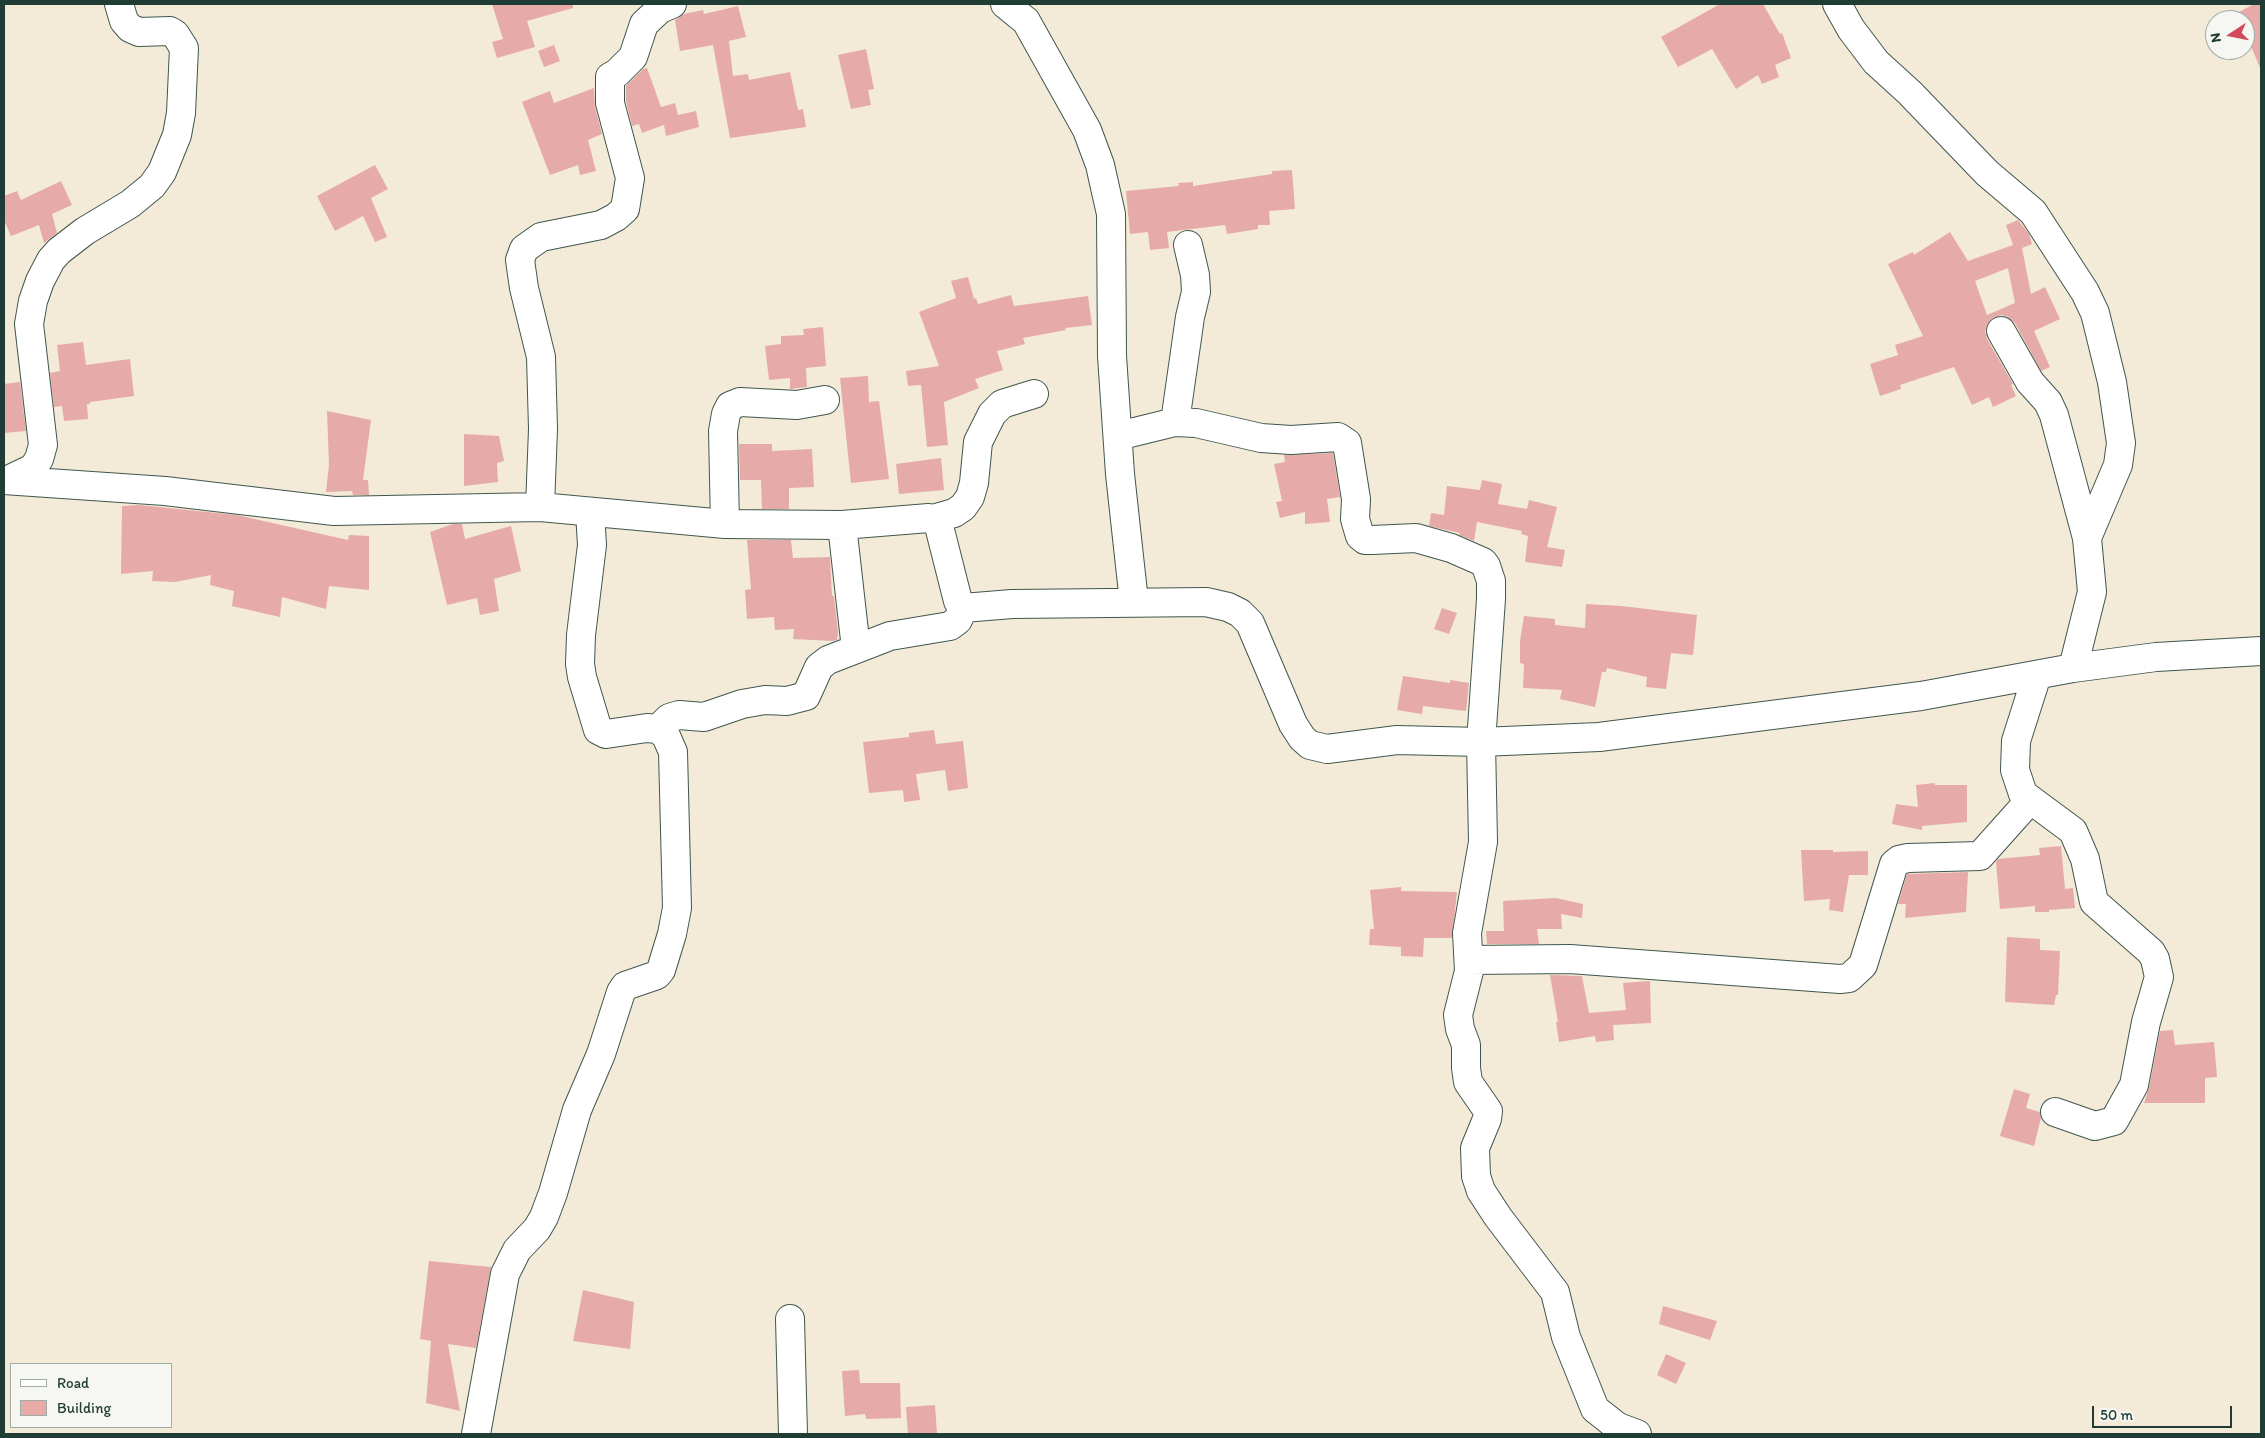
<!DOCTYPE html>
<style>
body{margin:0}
#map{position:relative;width:2265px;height:1438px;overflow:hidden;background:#f3ead8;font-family:Itim,sans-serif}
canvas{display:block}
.frame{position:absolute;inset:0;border:5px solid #1f3d34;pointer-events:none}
.legend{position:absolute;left:10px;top:1363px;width:162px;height:65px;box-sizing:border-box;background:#f6f6f2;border:1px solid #a0aca6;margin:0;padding:6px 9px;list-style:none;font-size:15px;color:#1f3d34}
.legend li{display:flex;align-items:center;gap:10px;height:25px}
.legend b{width:25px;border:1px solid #a0aca6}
.north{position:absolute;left:2205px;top:10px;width:50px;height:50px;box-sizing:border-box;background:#f6f6f2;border:1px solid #a0aca6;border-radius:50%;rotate:259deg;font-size:14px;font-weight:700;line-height:20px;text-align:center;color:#1f3d34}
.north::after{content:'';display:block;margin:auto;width:18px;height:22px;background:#d1495b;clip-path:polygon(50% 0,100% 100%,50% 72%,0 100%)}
.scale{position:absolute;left:2092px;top:1406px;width:140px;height:22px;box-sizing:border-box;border:2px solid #1f3d34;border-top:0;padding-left:6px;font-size:15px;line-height:18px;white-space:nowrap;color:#1f3d34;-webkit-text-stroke:4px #f6f6f2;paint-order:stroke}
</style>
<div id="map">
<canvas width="2265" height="1438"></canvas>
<div class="frame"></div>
<ul class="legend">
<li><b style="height:6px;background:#fff"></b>Road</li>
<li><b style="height:14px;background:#e6aba9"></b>Building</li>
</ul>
<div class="north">N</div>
<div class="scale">50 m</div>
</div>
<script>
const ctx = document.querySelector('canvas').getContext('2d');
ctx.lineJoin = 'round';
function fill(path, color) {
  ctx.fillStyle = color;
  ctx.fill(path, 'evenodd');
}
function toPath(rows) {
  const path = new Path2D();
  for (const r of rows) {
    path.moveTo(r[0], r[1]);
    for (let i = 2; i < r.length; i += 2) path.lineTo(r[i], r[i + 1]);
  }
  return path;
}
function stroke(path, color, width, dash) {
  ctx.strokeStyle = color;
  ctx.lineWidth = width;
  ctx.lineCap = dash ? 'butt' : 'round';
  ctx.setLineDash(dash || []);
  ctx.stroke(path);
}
const building = toPath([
 [492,4,573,4,573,8,527,21,535,47,497,58,492,42,503,39],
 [1720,4,1763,4,1780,34,1782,33,1791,58,1775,65,1779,77,1762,84,1758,75,1736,89,1712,49,1678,67,1661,37],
 [2254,4,2261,4,2261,70,2245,32,2245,20,2241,20,2237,13],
 [738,6,746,37,729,41,733,76,748,74,749,80,790,72,798,110,803,109,806,127,730,138,713,45,680,51,675,20,684,14,703,10,704,14],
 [554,45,560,61,544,67,538,51],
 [866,49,874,89,868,90,871,105,851,109,838,55],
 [647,68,661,107,675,103,678,115,696,111,699,127,666,136,664,125,642,133,639,124,632,126,626,101,626,86,643,69],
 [594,88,595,107,602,134,588,140,596,171,580,175,578,165,550,175,522,102,550,91,554,103],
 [375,165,388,189,371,198,387,237,375,242,363,216,335,231,317,196],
 [1292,170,1295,209,1269,211,1270,225,1258,225,1258,229,1227,234,1225,225,1167,232,1169,248,1150,250,1148,232,1130,234,1126,191,1179,186,1178,183,1193,182,1193,186,1272,174,1272,171],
 [61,181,72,205,52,214,57,233,44,243,39,225,11,236,4,220,4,196,17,191,21,200],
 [2018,220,2029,234,2032,244,2022,248,2031,294,2045,287,2060,319,2034,331,2050,367,2041,371,2015,323,2008,317,2001,315,1993,318,1988,323,1985,331,1987,339,2013,384,2011,385,2016,396,1993,407,1989,397,1972,405,1954,367,1900,385,1901,389,1880,396,1870,364,1898,355,1895,345,1923,336,1888,264,1913,252,1914,255,1950,232,1968,261,2013,245,2006,225],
 [2008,268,2015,303,1987,315,1975,281],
 [968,277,974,299,976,298,978,304,1011,295,1014,306,1088,296,1092,325,1065,328,1066,330,1023,338,1025,344,997,351,1003,370,975,379,979,388,944,402,948,445,927,447,921,385,908,386,906,371,939,366,919,312,956,298,951,281],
 [823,327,826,366,806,368,807,387,790,389,790,378,769,380,765,346,781,344,781,336,804,335,803,329],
 [83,342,86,365,130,359,134,396,90,402,90,404,87,404,88,419,64,421,62,406,54,407,50,373,60,371,57,345],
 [868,376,869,402,879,401,889,479,851,483,840,378],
 [20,382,26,431,4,433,4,384],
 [327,411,371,420,363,480,368,480,369,495,353,495,352,491,326,492,329,465],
 [464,434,499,436,504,461,497,463,498,482,464,486],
 [739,444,772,444,772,451,812,449,814,487,789,488,789,509,762,509,761,480,740,480],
 [1333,453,1340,497,1327,499,1330,522,1305,524,1305,512,1280,518,1276,502,1282,501,1274,464,1285,462,1284,455],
 [941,458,944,490,899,494,896,464],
 [1482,480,1502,484,1498,504,1527,509,1529,500,1557,507,1547,547,1565,550,1562,567,1525,562,1528,536,1521,534,1522,531,1477,522,1474,541,1459,535,1460,533,1429,526,1431,513,1444,515,1447,486,1480,490],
 [139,505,237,515,348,540,349,535,369,536,369,590,329,586,326,609,282,597,280,617,232,606,234,591,210,585,211,575,175,582,152,581,153,571,121,574,122,506],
 [453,524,462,524,465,539,511,526,521,571,494,579,499,611,480,615,477,598,447,605,430,532],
 [747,540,791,540,793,558,830,557,832,596,834,596,838,632,837,640,833,641,793,639,794,629,775,630,774,617,747,619,745,590,751,589],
 [1586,604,1622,606,1697,615,1693,655,1671,653,1666,689,1646,687,1647,677,1607,668,1606,672,1602,672,1595,707,1560,699,1562,690,1523,688,1524,664,1520,663,1520,641,1524,616,1555,619,1555,625,1585,628],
 [1442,608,1457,613,1449,634,1434,629],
 [1403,676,1450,683,1450,680,1469,683,1466,711,1423,706,1422,714,1397,710],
 [934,730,936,744,963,741,968,788,948,791,945,770,916,774,920,800,904,802,903,790,869,793,863,742,909,737,909,733],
 [1934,783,1935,785,1967,785,1967,822,1922,826,1922,830,1892,824,1896,804,1918,807,1916,785],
 [2061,846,2065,889,2073,888,2075,908,2049,910,2049,912,2035,912,2035,906,2000,909,1996,862,1998,859,2040,855,2039,848],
 [1801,850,1833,850,1833,852,1868,851,1868,875,1849,875,1843,912,1829,910,1830,899,1804,901],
 [1968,872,1966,912,1905,918,1906,904,1898,904,1907,874],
 [1401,887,1401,891,1457,892,1452,938,1424,938,1423,957,1401,956,1401,947,1369,945,1370,929,1374,929,1370,890],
 [1556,898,1583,904,1582,918,1561,914,1562,929,1537,929,1539,944,1487,944,1486,931,1504,931,1503,901],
 [2007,937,2040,939,2040,950,2060,951,2058,995,2056,995,2054,1005,2005,1002],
 [1550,975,1582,976,1589,1013,1626,1010,1623,983,1650,981,1651,1023,1613,1025,1614,1040,1596,1042,1595,1036,1559,1042,1556,1022,1558,1022],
 [2173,1030,2175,1045,2214,1042,2217,1077,2205,1078,2205,1103,2144,1103,2149,1088,2160,1031],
 [2014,1089,2030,1094,2026,1108,2040,1112,2041,1118,2034,1146,2000,1136],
 [429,1261,491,1267,476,1348,448,1344,460,1411,426,1403,431,1341,420,1339],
 [583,1290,634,1302,630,1349,573,1341],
 [1663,1306,1717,1321,1710,1340,1659,1324],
 [1666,1354,1686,1363,1676,1384,1657,1375],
 [859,1370,860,1383,900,1383,901,1418,866,1419,865,1414,845,1416,842,1371],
 [935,1405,937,1434,908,1434,906,1407]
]);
const minor = toPath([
 [1005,4,1026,21,1087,130,1100,165,1111,214,1112,356,1120,474,1134,602],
 [1837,4,1851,29,1876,62,1910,93,1987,173,2033,212,2085,292,2095,313,2112,382,2121,443,2118,465,2087,538,2092,592,2073,668],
 [2001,331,2030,382,2048,402,2054,415,2087,538],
 [1175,422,1190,317,1196,292,1195,275,1188,245],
 [1118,436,1175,422,1196,423,1261,438,1291,440,1338,437,1347,443,1356,499,1355,519,1360,536,1365,540,1372,540,1416,538,1451,548,1483,562,1486,566,1491,581,1491,599,1481,742,1483,842,1467,933,1469,971,1458,1015,1460,1029,1466,1045,1466,1068,1468,1082,1488,1111,1487,1119,1475,1148,1476,1176,1481,1191,1498,1217,1555,1292,1566,1337,1595,1409,1618,1427,1637,1434],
 [4,480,165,491,334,511,540,507,725,524,842,525,929,518,933,519,939,526,958,601,963,608,1012,604,1206,602,1228,607,1240,613,1250,623,1293,724,1302,738,1310,745,1327,749,1397,740,1481,742,1599,737,1921,696,2073,668,2156,657,2261,651],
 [8,480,33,468,39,459,43,445,29,324,33,301,40,281,51,260,59,251,85,231,130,204,152,186,162,172,177,135,181,113,184,48,175,34,170,31,139,32,130,28,124,21,119,4],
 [540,507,543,429,541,357,524,288,520,260,524,249,541,237,601,225,616,217,625,209,630,178,610,103,610,77,617,73,633,57,644,24,660,9,672,4],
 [933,519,954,513,963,507,970,497,974,483,978,442,992,414,1002,404,1034,394],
 [725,524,723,431,726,414,730,406,740,402,797,405,825,400],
 [842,525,856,649],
 [2037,675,2016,741,2015,770,2023,794,2073,831,2085,859,2094,902,2151,952,2155,959,2159,977,2146,1022,2134,1085,2114,1121,2095,1126,2055,1112],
 [658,729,669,718,679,715,704,717,742,704,765,700,787,701,806,696,819,667,828,660,890,636,950,626,958,620,963,608],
 [1469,960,1570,959,1840,979,1849,978,1863,965,1894,864,1899,860,1908,858,1980,856,2030,800],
 [790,1319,793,1434],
 [476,1434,505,1274,517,1250,537,1229,544,1217,553,1193,577,1110,601,1054,621,992,625,986,657,975,661,970,672,934,677,908,673,752,666,736,658,729,647,728,606,734,598,730,582,677,580,664,581,635,592,545,590,512]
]);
fill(building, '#e6aba9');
stroke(minor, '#3f574d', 30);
stroke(minor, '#fff', 28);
</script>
